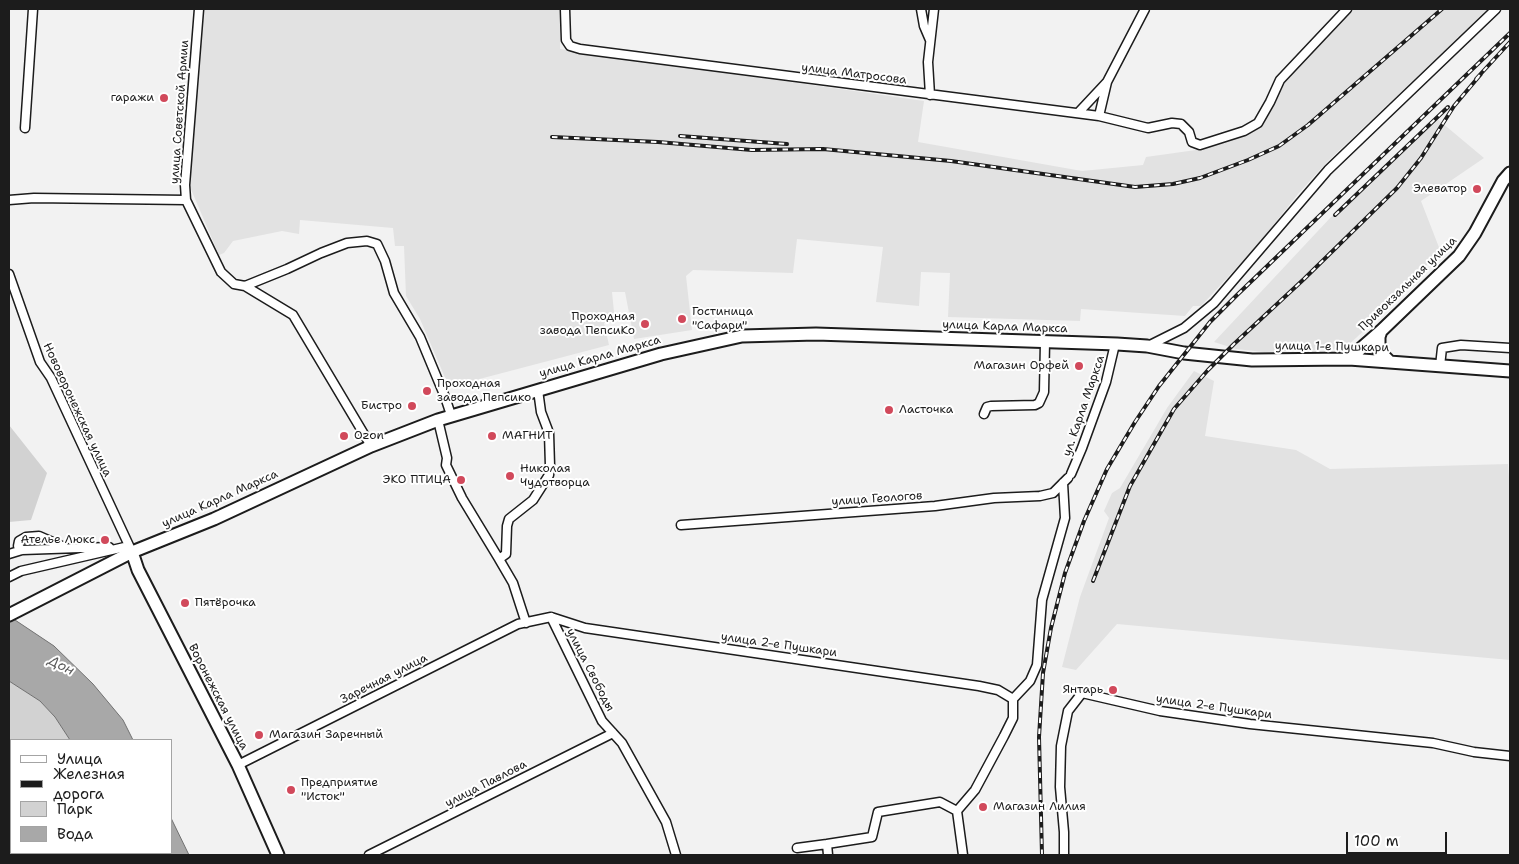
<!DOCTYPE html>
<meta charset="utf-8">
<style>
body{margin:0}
#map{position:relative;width:1519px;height:864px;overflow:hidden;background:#f2f2f2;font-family:"Shantell Sans",sans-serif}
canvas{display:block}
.frame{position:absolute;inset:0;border:10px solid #1c1c1c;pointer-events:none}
.legend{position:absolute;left:10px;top:739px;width:162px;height:115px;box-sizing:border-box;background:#fff;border:1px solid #a4a4a4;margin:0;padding:6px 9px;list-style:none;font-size:15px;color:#1c1c1c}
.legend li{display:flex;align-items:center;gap:10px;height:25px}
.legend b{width:25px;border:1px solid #a4a4a4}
.scale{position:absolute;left:1346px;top:832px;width:101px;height:22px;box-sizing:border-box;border:2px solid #1c1c1c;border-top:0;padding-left:6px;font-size:15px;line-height:18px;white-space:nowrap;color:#1c1c1c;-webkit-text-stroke:4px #fff;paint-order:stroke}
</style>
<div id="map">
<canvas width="1519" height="864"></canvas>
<div class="frame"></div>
<ul class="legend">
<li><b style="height:6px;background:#fff"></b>Улица</li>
<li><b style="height:6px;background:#1c1c1c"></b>Железная дорога</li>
<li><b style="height:14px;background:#d2d2d2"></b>Парк</li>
<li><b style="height:14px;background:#a8a8a8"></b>Вода</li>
</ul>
<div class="scale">100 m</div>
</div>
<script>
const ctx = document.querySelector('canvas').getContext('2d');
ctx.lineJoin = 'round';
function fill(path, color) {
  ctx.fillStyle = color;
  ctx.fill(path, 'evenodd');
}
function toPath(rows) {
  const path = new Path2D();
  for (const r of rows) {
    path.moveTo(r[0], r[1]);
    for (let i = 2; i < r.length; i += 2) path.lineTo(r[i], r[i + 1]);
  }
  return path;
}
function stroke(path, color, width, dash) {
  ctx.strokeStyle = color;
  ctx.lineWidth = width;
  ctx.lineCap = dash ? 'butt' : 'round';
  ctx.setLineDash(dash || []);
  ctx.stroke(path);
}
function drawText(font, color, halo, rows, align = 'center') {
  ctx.font = font + ' "Shantell Sans",sans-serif';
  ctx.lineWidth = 4;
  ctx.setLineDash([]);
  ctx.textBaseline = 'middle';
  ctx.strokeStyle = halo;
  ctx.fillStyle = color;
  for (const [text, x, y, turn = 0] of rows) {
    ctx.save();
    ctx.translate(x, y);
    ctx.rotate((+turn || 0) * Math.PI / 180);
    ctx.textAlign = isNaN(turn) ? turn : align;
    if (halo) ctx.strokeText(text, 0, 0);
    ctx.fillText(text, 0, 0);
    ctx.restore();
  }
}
const built = toPath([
 [203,9,561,9,560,49,924,101,918,142,1082,171,1143,165,1146,157,1203,149,1258,128,1273,105,1284,78,1352,9,1489,9,1328,161,1298,194,1256,247,1201,306,1193,306,1185,316,1081,309,1080,321,948,317,950,273,921,272,919,306,876,302,883,247,797,239,793,273,693,270,686,276,692,330,634,339,625,292,612,292,615,322,604,323,609,345,449,387,420,319,406,296,404,246,395,246,393,228,300,220,299,234,282,231,233,241,224,253,219,255,190,187],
 [1435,117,1484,158,1421,201,1440,250,1395,302,1344,349,1264,352,1236,349,1214,342,1331,217,1368,187],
 [1194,371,1214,381,1205,436,1296,450,1330,469,1508,464,1510,490,1510,660,1117,624,1076,670,1062,667,1080,597,1109,518,1104,511,1112,493,1120,488,1167,408]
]);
const green = toPath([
 [9,425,47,473,31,520,9,522],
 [9,681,40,701,55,717,70,740,11,740,11,750,9,749]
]);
const water = toPath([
 [9,616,54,646,93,684,123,720,133,740,70,740,55,717,40,701,9,681,9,616],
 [171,818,189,855,64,855,62,853,171,853,171,818]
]);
const street = toPath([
 [199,9,185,185,186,200,221,272,234,284,245,286,293,315,371,446],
 [565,9,566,40,570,46,580,49,1099,116,1148,128,1172,123,1181,124,1189,132,1192,142,1200,145,1244,131,1258,123,1270,102,1280,80,1347,9],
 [921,9,924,26,930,40],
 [1107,82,1145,9],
 [930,95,928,62,934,9],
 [1078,113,1107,82,1099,116],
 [25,128,33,9],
 [9,200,34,198,186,200],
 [9,274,40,362,51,378,132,552],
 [245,286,287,269,321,253,347,243,367,241,377,244,385,261,394,293,420,337,445,397,451,415],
 [1148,346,1184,328,1214,303,1328,170,1496,9],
 [1440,366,1442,348,1461,345,1510,348],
 [984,414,987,407,991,406,1035,405,1039,403,1044,392,1045,342],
 [438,420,447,458,446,465,462,498,499,559],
 [1071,474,1082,448,1106,382,1115,344],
 [681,525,935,506,994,498,1040,496,1053,493,1068,478],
 [22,550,18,546,19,541,26,537,39,536,64,547],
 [9,554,22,550,109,547,111,549],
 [9,577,21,571,129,546],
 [551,617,602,721,622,743,666,822,676,855],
 [526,623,513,583,499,559,506,554,507,526,509,519,533,500,549,475,550,466,549,433,541,412,538,390],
 [1013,699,1030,681,1037,665,1042,600,1065,518,1063,483],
 [238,765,518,624,551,617,585,628,979,686,998,690,1013,699],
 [797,848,827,844],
 [9,853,10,855],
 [369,855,613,733],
 [828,855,827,844,872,837,878,812,940,802,957,811],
 [963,855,957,811,975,790,1004,736,1013,718,1013,699],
 [1064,855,1064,832,1060,787,1061,746,1068,711,1082,693,1160,711,1250,724,1433,743,1474,752,1510,756]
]);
const secondary = toPath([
 [1381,331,1379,337,1379,351,1390,362],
 [1349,359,1381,331,1459,256,1475,233,1503,181,1510,173],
 [132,552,138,570,238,765,278,855],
 [9,615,132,552,214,519,371,446,438,420,661,354,742,336,816,334,1117,344,1147,346,1184,353,1252,360,1349,359,1510,371]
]);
const rail = toPath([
 [1476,79,1510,42],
 [680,136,787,144],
 [552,137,658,142,752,150,823,149,951,161,1135,187,1173,184,1200,178,1248,160,1279,146,1308,125,1442,9],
 [1335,215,1448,107],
 [1093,581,1130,486,1174,409,1208,370,1234,344,1304,279,1397,188,1421,158,1454,106,1481,74],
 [1042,855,1039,737,1043,673,1051,628,1065,573,1084,521,1107,469,1135,422,1159,386,1210,322,1237,295,1510,33]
]);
const markers = [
 [164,98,5,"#d1495b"],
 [1477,189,5,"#d1495b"],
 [682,319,5,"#d1495b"],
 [645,324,5,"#d1495b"],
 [1079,366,5,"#d1495b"],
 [427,391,5,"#d1495b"],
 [412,406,5,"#d1495b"],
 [889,410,5,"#d1495b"],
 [344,436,5,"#d1495b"],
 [492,436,5,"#d1495b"],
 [510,476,5,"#d1495b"],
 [461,480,5,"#d1495b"],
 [105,540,5,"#d1495b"],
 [185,603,5,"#d1495b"],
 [1113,690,5,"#d1495b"],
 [259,735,5,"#d1495b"],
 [291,790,5,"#d1495b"],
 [983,807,5,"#d1495b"]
];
const streetNames = [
 ["улица Матросова",854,74,7],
 ["улица Советской Армии",180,112,-86],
 ["Привокзальная улица",1408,284,-44],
 ["улица Карла Маркса",1005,327,2],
 ["улица 1-е Пушкари",1332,347,1],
 ["улица Карла Маркса",600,357,-16],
 ["ул. Карла Маркса",1084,406,-71],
 ["Нововоронежская улица",77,410,65],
 ["улица Карла Маркса",220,499,-24],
 ["улица Геологов",877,499,-4],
 ["улица 2-е Пушкари",779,645,8],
 ["улица Свободы",590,670,63],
 ["Заречная улица",384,679,-27],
 ["Воронежская улица",218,697,63],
 ["улица 2-е Пушкари",1214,707,8],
 ["улица Павлова",486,784,-27]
];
const poiNames = [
 ["гаражи",154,98,"right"],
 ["Элеватор",1467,189,"right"],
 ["Гостиница",692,312],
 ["\"Сафари\"",692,326],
 ["Проходная",635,317,"right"],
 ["завода ПепсиКо",635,331,"right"],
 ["Магазин Орфей",1069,366,"right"],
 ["Проходная",437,384],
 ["завода Пепсико",437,398],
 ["Бистро",402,406,"right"],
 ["Ласточка",899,410],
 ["Ozon",354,436],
 ["МАГНИТ",502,436],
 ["Николая",520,469],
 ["Чудотворца",520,483],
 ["ЭКО ПТИЦА",451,480,"right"],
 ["Ателье Люкс",95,540,"right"],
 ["Пятёрочка",195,603],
 ["Янтарь",1103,690,"right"],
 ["Магазин Заречный",269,735],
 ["Предприятие",301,783],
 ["\"Исток\"",301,797],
 ["Магазин Лилия",993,807]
];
const waterNames = [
 ["Дон",61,666,27]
];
fill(built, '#e2e2e2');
fill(green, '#d2d2d2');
fill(water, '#a8a8a8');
stroke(water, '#707070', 1);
stroke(street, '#1c1c1c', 11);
stroke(secondary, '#1c1c1c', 15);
stroke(street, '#fff', 8);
stroke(secondary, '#fff', 11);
stroke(rail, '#1c1c1c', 4);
stroke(rail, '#fff', 2, [5.5]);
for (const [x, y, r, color] of markers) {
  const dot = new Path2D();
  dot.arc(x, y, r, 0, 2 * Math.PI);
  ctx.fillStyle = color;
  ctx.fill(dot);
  stroke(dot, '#fff', 2);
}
drawText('12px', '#1c1c1c', '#fff', streetNames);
drawText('12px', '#1c1c1c', '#fff', poiNames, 'left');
drawText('italic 14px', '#5b5b5b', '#fff', waterNames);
</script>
